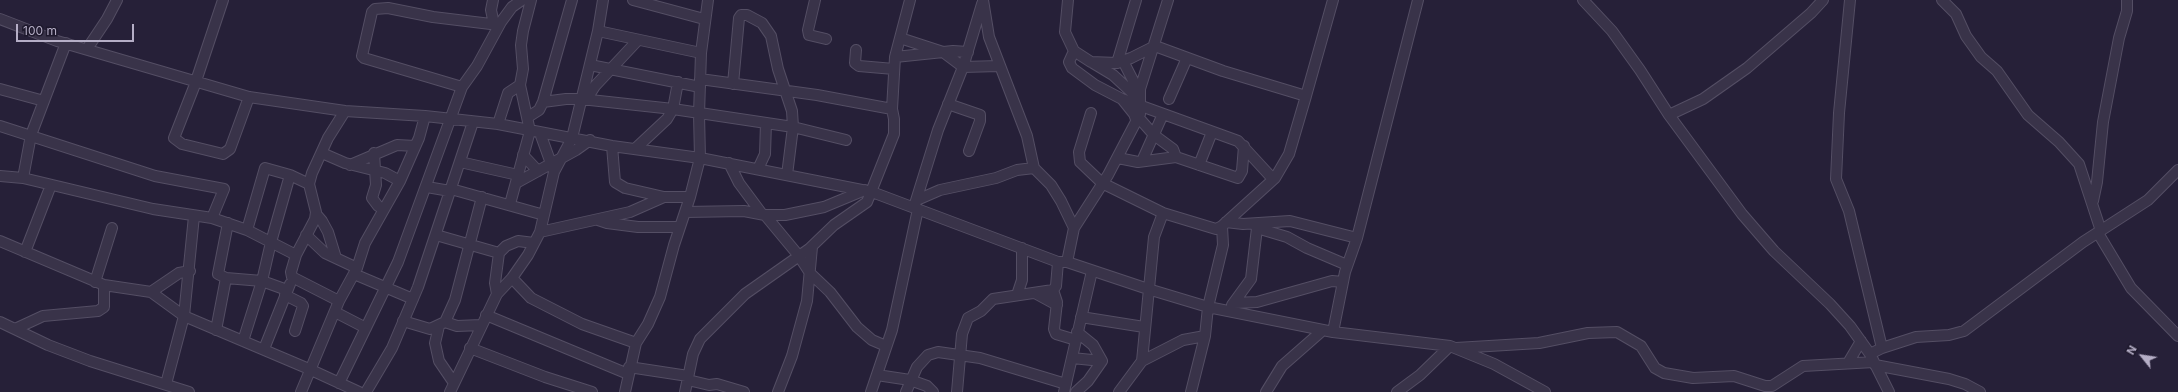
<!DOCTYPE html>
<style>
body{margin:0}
#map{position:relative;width:2178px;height:392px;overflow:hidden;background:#262038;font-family:Inter,sans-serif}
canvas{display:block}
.north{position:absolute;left:2122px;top:336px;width:40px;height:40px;-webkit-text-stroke:3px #1e192d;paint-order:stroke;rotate:300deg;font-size:11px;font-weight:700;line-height:16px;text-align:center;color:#b5aec6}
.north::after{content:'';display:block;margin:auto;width:14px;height:18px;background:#b5aec6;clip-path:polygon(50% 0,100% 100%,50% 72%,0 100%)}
.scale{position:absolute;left:16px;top:24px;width:118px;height:18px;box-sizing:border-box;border:2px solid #b5aec6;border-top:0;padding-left:5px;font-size:12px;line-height:14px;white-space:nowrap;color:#b5aec6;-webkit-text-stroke:3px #1e192d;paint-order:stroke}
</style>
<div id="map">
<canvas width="2178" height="392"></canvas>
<div class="north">N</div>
<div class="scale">100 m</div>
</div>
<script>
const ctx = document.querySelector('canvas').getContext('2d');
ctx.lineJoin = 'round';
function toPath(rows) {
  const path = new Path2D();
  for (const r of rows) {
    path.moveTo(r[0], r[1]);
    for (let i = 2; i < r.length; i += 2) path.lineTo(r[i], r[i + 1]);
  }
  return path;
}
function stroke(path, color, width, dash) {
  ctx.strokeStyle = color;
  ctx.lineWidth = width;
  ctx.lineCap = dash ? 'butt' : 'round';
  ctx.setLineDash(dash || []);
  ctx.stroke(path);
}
const minor = toPath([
 [223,0,194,87,174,138,182,144,223,154,230,149,249,97],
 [493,0,491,10,494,24],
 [633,0,704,19],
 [815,0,808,30,809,35,826,39],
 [983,0,989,37,1027,136,1034,168,1051,185,1061,201,1074,228],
 [1068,0,1065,32,1074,51,1091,62,1117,63,1131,58,1155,46,1223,71,1306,96,1289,154,1275,178,1222,226,1216,229,1163,213,1154,237,1142,361],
 [1583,0,1612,31,1640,70,1669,115,1742,214,1774,251,1830,304,1850,326,1870,354,1889,392],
 [1850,0,1839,113,1836,179,1849,211,1882,348],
 [1942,0,1956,14,1966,36,1981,57,1997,71,2028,115,2059,142,2079,164,2101,231],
 [0,19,57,41,249,97,345,111,425,116,498,124,612,146,700,158,872,192,1058,262,1067,262,1148,289,1208,307,1333,332,1450,346,1494,364,1545,392],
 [598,31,701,53],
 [900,38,943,52,963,67,999,66],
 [87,49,107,19,117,0],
 [856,50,855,63,859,66,894,69],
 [1074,51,1069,62,1072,68,1095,85,1122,99,1238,141,1273,179],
 [895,57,953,51,968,52],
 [1123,61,1140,94],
 [1093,63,1113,75,1139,99],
 [1117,63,1136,0],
 [590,65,700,87],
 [700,79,817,95,892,109],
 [733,84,739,18,741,15,747,15,762,23,771,36,778,69,792,111,793,127,787,175],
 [462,87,364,58,362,56,372,12,375,9,388,8,433,17,499,25],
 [0,89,44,101],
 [1306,96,1333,0],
 [1122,99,1134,114,1137,122],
 [1169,99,1187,58],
 [586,100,595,86,638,40],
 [543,102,566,99,581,99,673,109,793,127,846,140],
 [948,104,980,115,980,121,969,151],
 [1091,113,1079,152,1080,162,1102,183,1163,213],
 [1669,115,1703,99,1747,68,1811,13,1823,0],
 [528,117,539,110,543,102,572,0],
 [1139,118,1154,135,1173,149,1176,157],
 [498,124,508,93,520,85,523,69,521,45,523,31,531,0],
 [0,126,155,176,224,189,212,218],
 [540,133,553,169],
 [612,146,615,182,625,188,664,197],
 [636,148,667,119,673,109,678,82],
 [322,153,345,163,385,173,400,181],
 [374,153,376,185,372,198,378,206,384,209],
 [523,155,538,171],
 [1118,158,1138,162,1176,157,1238,178,1242,171,1244,146],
 [1142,161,1163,114],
 [460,162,518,175],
 [729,163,739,183,762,214],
 [350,165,397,145,415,146],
 [1199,165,1212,132],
 [758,169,765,154,766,123],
 [0,176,23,178,153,209,212,218,247,230,296,255],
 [23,178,31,135,66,43],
 [516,183,576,150,590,140],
 [427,187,450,191],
 [451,189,544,215],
 [917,200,940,190,996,178,1017,170,1034,168],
 [2093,201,2097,182,2103,122,2119,38,2127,11,2127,0],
 [510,204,530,131,520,85],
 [914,207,938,130,963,67,982,4],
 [685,212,744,211,765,215,785,215,824,207,865,190],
 [316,214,322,221,328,232,336,258],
 [765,215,799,256,810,273,830,292,857,327,872,340,886,346],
 [598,220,607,223,638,227,680,227],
 [1226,222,1243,224,1290,221,1357,238],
 [1257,228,1287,237,1307,248,1347,265],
 [247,230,265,168,290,175],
 [540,232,630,212,664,197,690,197,700,158,699,114,701,53,708,0],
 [2098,233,2131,288,2178,336],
 [306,235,325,253,357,268],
 [436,235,499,253],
 [0,241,104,285,151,292,184,316,309,369,359,392],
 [25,252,51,185],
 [1067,262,1074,228,1108,175,1140,114,1140,89,1168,0],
 [354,274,413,299],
 [226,278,218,274,228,223],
 [512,278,531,298,582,324,636,343],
 [95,282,112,228],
 [1053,290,1057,302,1054,329,1056,334,1076,340],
 [151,292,179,273,190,271],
 [1035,293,1057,305],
 [497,294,495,283,499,253,506,246,518,241,534,243],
 [285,295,301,303,303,306,295,331],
 [1017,295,1022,280,1022,248],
 [339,301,292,277,291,272,296,255,315,219,316,212,309,184,312,173,328,138,345,111],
 [1234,303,1257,302,1332,281,1343,282],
 [1232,305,1251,279,1257,228,1254,224],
 [335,312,366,328],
 [486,315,628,374],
 [1081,317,1144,327],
 [403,321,430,329,445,322,455,300,482,197],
 [0,322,48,345,90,361,189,392],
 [445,322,457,326,481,325],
 [439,326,435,343,439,361,454,383],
 [15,329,43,316,98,311,104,307,104,285],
 [216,330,226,278,262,281,271,242,290,175,309,184],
 [1333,332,1345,272,1357,238,1418,0],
 [243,341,262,281,287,290],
 [470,348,545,377,592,392],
 [1456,348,1539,343,1588,333,1617,332,1641,346,1655,368,1664,373,1693,378,1734,376,1765,386,1772,386,1803,366,1874,362],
 [264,349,290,284],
 [1870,354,1882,348,1916,337,1949,335,1964,331,2083,242,2148,200,2178,170],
 [1072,358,1102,361],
 [1848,363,1861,341],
 [1875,365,1949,379,1965,384,1980,392],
 [629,367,688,376],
 [877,375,910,380,927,386,933,392],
 [688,380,709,385,717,384,744,392],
 [339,383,398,262,462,87,477,66,501,22,512,7,522,0],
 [166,384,184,316,194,216],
 [301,392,339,301,357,268,365,243,400,181,419,138,425,116],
 [366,392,392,348,418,287,473,122],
 [450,392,497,294,512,278,528,255,540,232,554,172,572,138,598,31,603,0],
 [625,392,636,343,648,324,660,297,674,245,690,197],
 [685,392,693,354,700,339,745,294,809,249,834,225,867,202,894,134,894,119,892,109,895,57,910,0],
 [778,392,792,356,807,301,812,247],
 [871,392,892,330,918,209],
 [906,392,917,367,928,355,938,352,980,358,1066,384],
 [957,392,962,334,968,318,981,311,993,299,1053,290,1056,286,1058,262],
 [1064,392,1092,271],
 [1076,392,1088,381,1102,361,1093,345,1077,332],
 [1119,392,1142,361,1183,340,1205,336,1208,307,1223,245,1222,226],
 [1191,392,1205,336],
 [1266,392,1282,366,1323,330],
 [1397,392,1420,375,1450,346]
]);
stroke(minor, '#544e64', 12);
stroke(minor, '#393349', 10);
</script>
